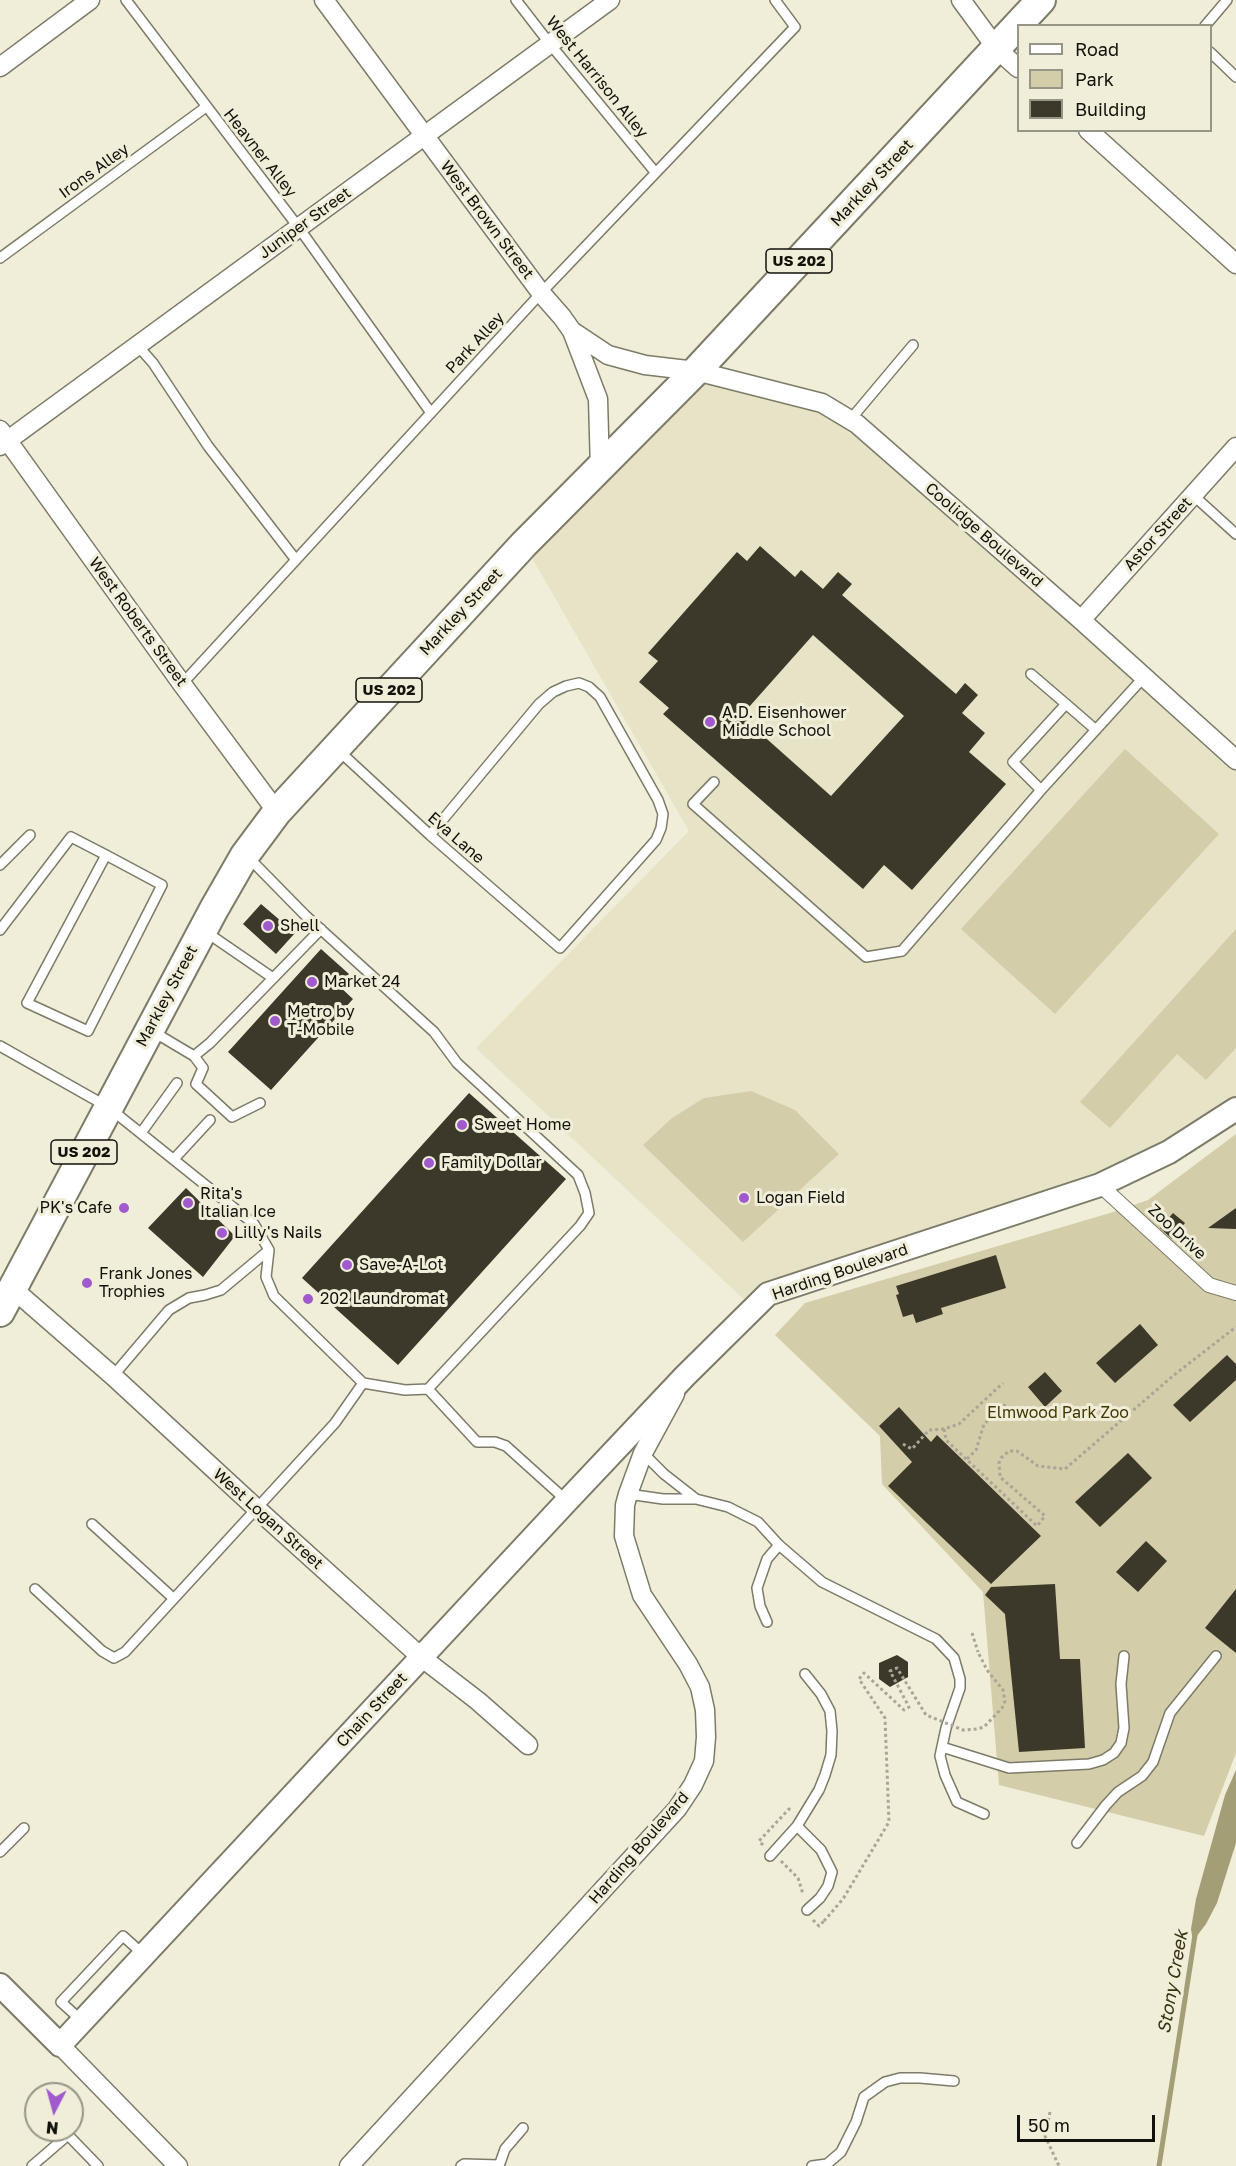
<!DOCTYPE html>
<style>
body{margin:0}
#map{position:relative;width:1236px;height:2166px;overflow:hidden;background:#f0edd9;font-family:"Golos Text",sans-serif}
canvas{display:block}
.legend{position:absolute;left:1017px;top:24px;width:195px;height:108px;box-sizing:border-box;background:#f0edd9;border:2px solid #979586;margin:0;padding:8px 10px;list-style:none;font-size:18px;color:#12110a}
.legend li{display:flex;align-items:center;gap:12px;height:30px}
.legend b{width:30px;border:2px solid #979586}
.north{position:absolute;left:24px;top:2082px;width:60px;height:60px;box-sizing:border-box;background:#f0edd9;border:2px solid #979586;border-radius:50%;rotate:186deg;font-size:16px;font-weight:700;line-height:24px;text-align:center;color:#12110a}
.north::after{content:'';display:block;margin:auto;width:21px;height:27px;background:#a05ace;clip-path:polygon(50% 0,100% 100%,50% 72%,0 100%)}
.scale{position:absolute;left:1017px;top:2115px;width:138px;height:27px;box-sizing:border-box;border:3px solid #12110a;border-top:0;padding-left:8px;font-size:18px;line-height:21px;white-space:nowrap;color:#12110a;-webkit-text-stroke:4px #f0edd9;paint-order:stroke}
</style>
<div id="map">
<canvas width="1236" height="2166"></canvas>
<ul class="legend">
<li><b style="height:8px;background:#fff"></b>Road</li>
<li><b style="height:16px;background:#d3cda9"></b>Park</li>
<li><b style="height:16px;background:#3c392a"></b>Building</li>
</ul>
<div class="north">N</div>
<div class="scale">50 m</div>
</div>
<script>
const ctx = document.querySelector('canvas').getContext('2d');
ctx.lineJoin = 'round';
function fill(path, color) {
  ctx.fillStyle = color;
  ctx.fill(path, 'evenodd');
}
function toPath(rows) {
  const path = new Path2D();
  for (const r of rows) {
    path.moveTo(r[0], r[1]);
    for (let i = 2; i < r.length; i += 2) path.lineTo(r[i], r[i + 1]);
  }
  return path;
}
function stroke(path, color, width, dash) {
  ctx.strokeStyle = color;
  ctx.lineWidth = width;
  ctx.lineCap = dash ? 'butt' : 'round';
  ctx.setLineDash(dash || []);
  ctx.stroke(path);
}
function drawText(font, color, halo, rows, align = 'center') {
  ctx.font = font + ' "Golos Text",sans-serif';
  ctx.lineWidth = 6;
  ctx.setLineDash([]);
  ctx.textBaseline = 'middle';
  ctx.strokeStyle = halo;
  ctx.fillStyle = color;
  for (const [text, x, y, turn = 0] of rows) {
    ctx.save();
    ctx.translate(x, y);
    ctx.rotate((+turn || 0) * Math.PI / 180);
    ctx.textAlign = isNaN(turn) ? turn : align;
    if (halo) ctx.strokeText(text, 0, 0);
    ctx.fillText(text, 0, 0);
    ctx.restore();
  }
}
const built = toPath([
 [696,371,822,403,1236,760,1236,1109,1169,1152,753,1308,476,1048,689,831,524,544]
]);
const green = toPath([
 [1125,749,1219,834,1055,1014,961,929],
 [1236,929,1236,1048,1206,1080,1177,1054,1110,1128,1080,1102],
 [751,1091,795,1110,839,1154,743,1242,643,1145,672,1118,704,1098],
 [1236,1134,1236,1753,1204,1836,999,1785,983,1592,882,1484,880,1436,775,1335,805,1303,1110,1213,1148,1200]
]);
const water = toPath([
 [1236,1770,1236,1843,1217,1903,1206,1924,1193,1941,1191,1929,1196,1899,1225,1795]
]);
const stream = toPath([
 [1159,2166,1195,1935]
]);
const building = toPath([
 [760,546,795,577,801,570,823,589,838,572,852,584,842,595,956,694,965,683,978,695,962,713,985,733,969,752,1006,784,912,890,884,865,863,889,663,714,669,708,639,682,658,661,648,653,737,552,747,561],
 [813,635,904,716,831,796,741,716],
 [261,904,295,933,276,954,243,924],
 [321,949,349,974,338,985,353,999,271,1090,228,1052],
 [469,1093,566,1179,398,1365,302,1278],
 [186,1188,235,1236,203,1277,148,1228],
 [1236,1208,1236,1229,1208,1228],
 [1173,1213,1185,1223,1172,1239,1160,1228],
 [996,1255,1006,1288,941,1308,943,1314,916,1323,913,1314,903,1317,896,1295,899,1294,896,1286],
 [1140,1324,1158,1345,1115,1383,1096,1363],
 [1227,1355,1236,1364,1236,1380,1190,1422,1173,1405],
 [1045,1372,1062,1391,1045,1407,1028,1387],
 [899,1407,931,1442,937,1435,1041,1536,991,1584,888,1486,912,1462,879,1426],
 [1128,1453,1152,1478,1100,1527,1075,1502],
 [1146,1541,1167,1561,1138,1592,1116,1572],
 [1055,1584,1060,1659,1080,1659,1085,1748,1019,1752,1005,1614,985,1595,991,1587],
 [1236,1589,1236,1653,1205,1628],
 [897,1655,908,1662,908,1677,890,1687,879,1679,879,1663]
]);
const path = toPath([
 [944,1429,946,1440,1037,1526,1045,1516,1000,1477,999,1463,1001,1458,1009,1451,1017,1451,1038,1466,1065,1469,1174,1375,1236,1327],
 [903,1444,912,1449,929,1430,944,1429,959,1424,1003,1383],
 [967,1459,976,1450,984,1424,1006,1404],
 [972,1633,978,1652],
 [763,1845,759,1841,789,1809,792,1810],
 [781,1861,798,1878,803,1894],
 [813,1920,819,1926,824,1921],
 [1050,2112,1045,2136,1059,2166]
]);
const service = toPath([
 [126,0,299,228,431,413],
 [516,0,550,44,655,172],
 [1205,26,1227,0],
 [1210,52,1236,77],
 [0,258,206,107],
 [138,346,153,363,208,446,296,560],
 [850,420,913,345],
 [1193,495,1236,534],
 [1031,674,1066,704,1013,762,1041,790],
 [182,684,541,293,795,27,775,0],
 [1066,704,1096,730],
 [338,750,430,835,560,948,656,840,661,828,663,814,658,800,600,697,589,687,579,683,566,686,553,692,539,704,430,835],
 [714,782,693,804,866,957,902,951,1041,790,1144,677],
 [247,856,305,915,434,1032,457,1063,578,1175,585,1193,589,1213,580,1226,428,1389],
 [0,865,30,835],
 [0,930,71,837,106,855,162,885,88,1031,27,1003,106,855],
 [206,932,273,978],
 [152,1031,194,1056,210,1043,321,929],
 [0,1046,108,1107,254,1224,269,1250,266,1277,274,1296,363,1383,405,1390,428,1389,477,1442,495,1442,506,1446,567,1501],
 [194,1056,203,1068,196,1084,232,1117,260,1103],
 [141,1133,177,1083],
 [174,1159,210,1120],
 [113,1376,169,1310,189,1298,205,1295,221,1290,269,1250],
 [643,1453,664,1474,696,1499],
 [628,1494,663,1499,696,1499,728,1507,758,1522,779,1545,822,1582,936,1639,954,1658,960,1679,960,1688,946,1728,940,1756,945,1775,957,1802,984,1814],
 [92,1524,173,1598],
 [35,1589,102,1651,114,1658,125,1652,335,1423,363,1383],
 [767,1622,760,1606,757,1588,767,1559,779,1545],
 [942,1747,1009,1768,1089,1764,1103,1760,1114,1753,1121,1743,1124,1728,1121,1684,1124,1656],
 [797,1826,819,1790,825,1775,831,1755,832,1731,830,1711,821,1694,805,1674],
 [1077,1843,1106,1805,1118,1792,1142,1776,1153,1762,1170,1713,1216,1656],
 [0,1852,24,1828],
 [770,1856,797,1826,821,1850,832,1872,828,1886,820,1898,807,1910],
 [82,2021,61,2002,123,1936,144,1955],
 [32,2166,68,2135,98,2166],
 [461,2166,464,2164,499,2165],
 [499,2166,505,2149,523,2128],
 [812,2166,827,2164,841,2152,856,2122,864,2097,885,2082,900,2078,920,2078,954,2081]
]);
const pedestrian = toPath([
 [1100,1185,1209,1285,1236,1293]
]);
const minor = toPath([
 [324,0,541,293,562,317,572,331,608,355,645,365,696,371,822,403,857,424,1081,620,1236,760],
 [961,0,997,49,1018,68],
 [0,67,90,0],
 [1088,130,1236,264],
 [572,331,598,399,600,470],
 [0,430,182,684,277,812],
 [0,446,610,0],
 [1081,620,1236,447],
 [12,1288,113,1376,256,1508,421,1657,478,1701,528,1745],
 [60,2045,178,2166],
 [349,2166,677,1809,693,1785,704,1761,706,1737,705,1710,700,1687,688,1664,642,1595,624,1536,625,1505,628,1494,643,1453,675,1394]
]);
const tertiary = toPath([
 [0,1985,60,2045,567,1501,685,1376,768,1294,1100,1185,1169,1152,1236,1109]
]);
const trunk = toPath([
 [0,1312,214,909,245,855,277,812,524,544,696,371,1041,0]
]);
const pathBridge = toPath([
 [824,1921,843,1899,889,1822,885,1718,859,1679,864,1673,904,1710,909,1707,890,1671,897,1668,926,1715,963,1730,977,1729,984,1727,1002,1708,1005,1701,1003,1690,987,1670,978,1652]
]);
const markers = [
 [710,722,6,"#a05ace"],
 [268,926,6,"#a05ace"],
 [312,982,6,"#a05ace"],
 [275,1021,6,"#a05ace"],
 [462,1125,6,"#a05ace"],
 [429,1163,6,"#a05ace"],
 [744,1198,6,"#a05ace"],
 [188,1203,6,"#a05ace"],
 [124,1208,6,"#a05ace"],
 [222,1233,6,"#a05ace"],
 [347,1265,6,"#a05ace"],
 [87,1283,6,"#a05ace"],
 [308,1299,6,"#a05ace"]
];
const shields = [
 [799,261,66],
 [389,690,66],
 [84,1152,66]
];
const shieldNames = [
 ["US 202",799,261],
 ["US 202",389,690],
 ["US 202",84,1152]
];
const streetNames = [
 ["West Harrison Alley",597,77,51],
 ["Heavner Alley",260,153,52],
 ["Irons Alley",94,171,-36],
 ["Markley Street",872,183,-47],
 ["West Brown Street",487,220,53],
 ["Juniper Street",305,223,-36],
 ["Park Alley",475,343,-47],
 ["Astor Street",1158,534,-48],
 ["Coolidge Boulevard",984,535,41],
 ["Markley Street",461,612,-47],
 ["West Roberts Street",138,622,54],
 ["Eva Lane",456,838,41],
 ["Markley Street",167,996,-62],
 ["Zoo Drive",1177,1232,43],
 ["Harding Boulevard",840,1272,-19],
 ["West Logan Street",268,1519,42],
 ["Chain Street",372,1710,-47],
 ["Harding Boulevard",639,1848,-49]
];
const poiNames = [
 ["A.D. Eisenhower",722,713],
 ["Middle School",722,731],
 ["Shell",280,926],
 ["Market 24",324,982],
 ["Metro by",287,1012],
 ["T-Mobile",287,1030],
 ["Sweet Home",474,1125],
 ["Family Dollar",441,1163],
 ["Rita's",200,1194],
 ["Italian Ice",200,1212],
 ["Logan Field",756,1198],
 ["PK's Cafe",112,1208,"right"],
 ["Lilly's Nails",234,1233],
 ["Save-A-Lot",359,1265],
 ["Frank Jones",99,1274],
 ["Trophies",99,1292],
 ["202 Laundromat",320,1299]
];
const parkNames = [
 ["Elmwood Park Zoo",1058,1413]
];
const waterNames = [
 ["Stony Creek",1173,1982,-80]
];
fill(built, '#e7e3c7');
fill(green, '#d3cda9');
fill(water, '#a49e76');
stroke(stream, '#a49e76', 5);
fill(building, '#3c392a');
stroke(service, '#7d7a68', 12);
stroke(pedestrian, '#7d7a68', 16);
stroke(minor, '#7d7a68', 21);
stroke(tertiary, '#7d7a68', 26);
stroke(trunk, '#7d7a68', 32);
stroke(path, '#a9a696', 3, [3, 3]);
stroke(service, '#fff', 9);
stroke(pedestrian, '#fff', 14);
stroke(minor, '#fff', 18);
stroke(tertiary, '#fff', 22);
stroke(trunk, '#fff', 28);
stroke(pathBridge, '#a9a696', 3, [3, 3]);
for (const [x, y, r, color] of markers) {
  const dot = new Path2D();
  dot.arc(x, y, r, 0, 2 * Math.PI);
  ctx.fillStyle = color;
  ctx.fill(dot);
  stroke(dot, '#f0edd9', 2);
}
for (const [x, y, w] of shields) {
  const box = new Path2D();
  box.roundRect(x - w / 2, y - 12, w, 24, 4.5);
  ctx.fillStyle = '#f0edd9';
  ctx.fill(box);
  stroke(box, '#12110a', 1.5);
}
drawText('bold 15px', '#12110a', null, shieldNames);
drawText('16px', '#12110a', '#f0edd9', streetNames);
drawText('16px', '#12110a', '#f0edd9', poiNames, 'left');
drawText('16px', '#3f3702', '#f0edd9', parkNames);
drawText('italic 18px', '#373210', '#f0edd9', waterNames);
</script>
